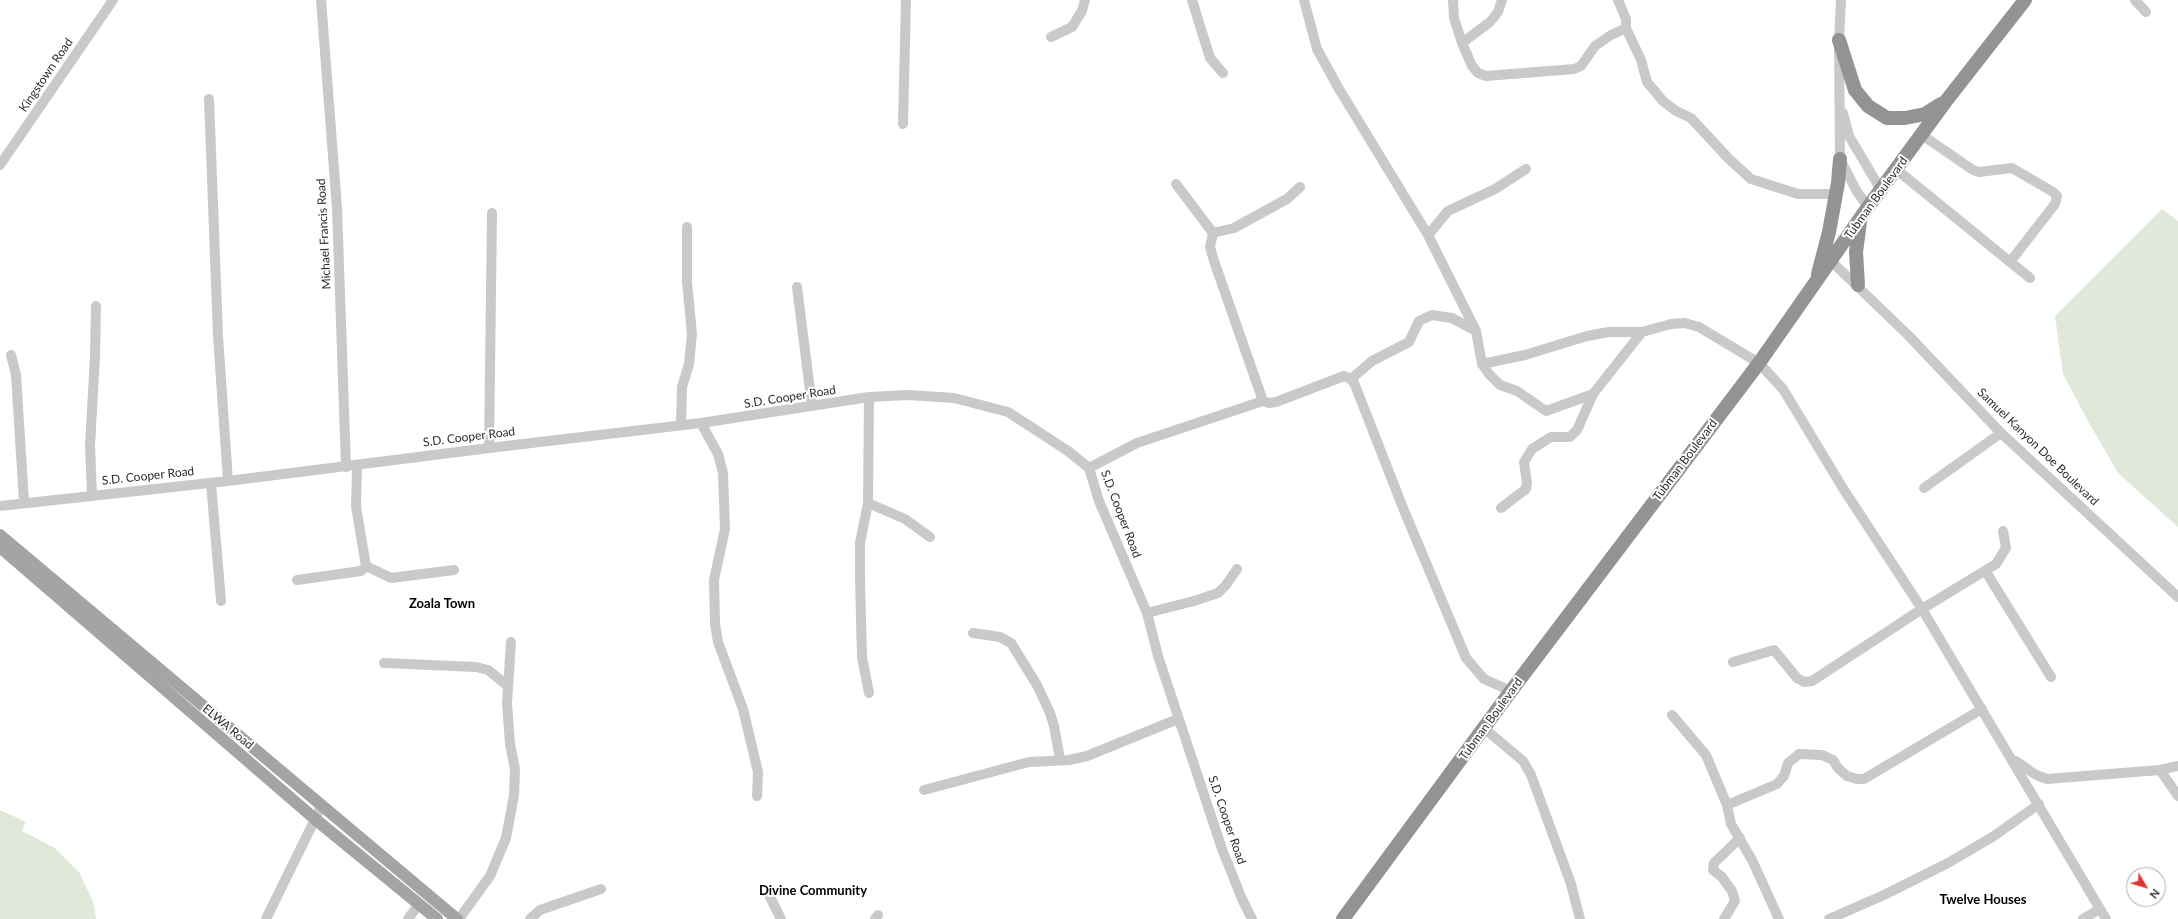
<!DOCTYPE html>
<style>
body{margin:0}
#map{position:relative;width:2178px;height:919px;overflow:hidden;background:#fff;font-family:Lato,sans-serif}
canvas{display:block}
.north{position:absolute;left:2126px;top:867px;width:40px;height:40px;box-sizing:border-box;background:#fff;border:1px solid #ababab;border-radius:50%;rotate:128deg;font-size:11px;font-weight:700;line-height:16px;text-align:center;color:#2c2c2c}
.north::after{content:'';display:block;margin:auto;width:14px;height:18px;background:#df3532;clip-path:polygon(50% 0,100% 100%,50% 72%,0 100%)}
</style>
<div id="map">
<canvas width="2178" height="919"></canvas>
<div class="north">N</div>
</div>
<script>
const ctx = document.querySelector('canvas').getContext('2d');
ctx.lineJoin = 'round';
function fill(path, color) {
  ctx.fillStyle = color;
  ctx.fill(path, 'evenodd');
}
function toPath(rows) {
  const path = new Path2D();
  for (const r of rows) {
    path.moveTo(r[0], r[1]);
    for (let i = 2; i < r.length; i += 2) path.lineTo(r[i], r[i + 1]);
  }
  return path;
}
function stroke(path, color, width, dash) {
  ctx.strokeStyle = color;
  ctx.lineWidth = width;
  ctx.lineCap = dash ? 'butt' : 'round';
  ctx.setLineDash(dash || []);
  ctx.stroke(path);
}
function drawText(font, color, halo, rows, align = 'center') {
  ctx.font = font + ' Lato,sans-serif';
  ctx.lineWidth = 4;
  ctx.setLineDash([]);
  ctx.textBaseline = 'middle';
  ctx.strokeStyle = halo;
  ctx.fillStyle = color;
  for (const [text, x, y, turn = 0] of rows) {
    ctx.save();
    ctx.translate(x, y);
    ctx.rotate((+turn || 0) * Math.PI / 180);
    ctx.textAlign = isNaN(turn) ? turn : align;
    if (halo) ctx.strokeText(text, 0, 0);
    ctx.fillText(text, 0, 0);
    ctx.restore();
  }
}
const green = toPath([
 [2162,209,2178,221,2178,527,2118,473,2089,423,2063,374,2055,316],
 [0,810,26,822,22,831,55,848,79,872,94,904,96,919,0,919]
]);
const minor = toPath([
 [321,0,337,208,346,467],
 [1192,0,1210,58,1223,73],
 [1304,0,1317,49,1339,89,1428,235,1476,331,1482,364,1489,374,1500,385,1517,391,1546,411,1593,394],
 [1453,0,1454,18,1462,43,1472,66,1478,73,1486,76,1574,69,1581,66,1595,46,1611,35,1626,28],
 [1618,0,1626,19,1626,28,1641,60,1647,82,1663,101,1676,111,1691,118,1729,159,1751,179,1798,194,1836,194],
 [1841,0,1839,40,1840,159,1856,190,1868,207],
 [2135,0,2146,12],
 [1051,37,1072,27,1082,11,1085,0],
 [1462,43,1490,22,1498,12,1502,0],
 [209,99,218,336,228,481],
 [1843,113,1849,136,1881,190],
 [903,124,906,0],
 [1922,135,1973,170,1979,172,2012,168,2053,192,2057,196,2055,204,2010,262],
 [0,165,113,0],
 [1897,170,2030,278],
 [1176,184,1213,233,1210,247,1214,261,1263,401],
 [1213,233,1234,228,1254,217,1287,199,1300,187],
 [1428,235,1448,211,1495,189,1526,169],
 [1832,262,1908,335,2001,433,2178,597],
 [797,287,812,406],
 [11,355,16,375,24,502],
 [1482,364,1525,355,1587,336,1609,332,1642,332],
 [1351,379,1372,361,1409,342,1419,321,1432,315,1452,318,1476,331],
 [701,423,718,454,723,473,725,529,714,580,715,624,718,642,743,709,758,772,757,796],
 [681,425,682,387,689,364,692,334,687,282,687,227],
 [489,448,492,213],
 [1089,468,1137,443,1263,401,1269,403,1276,402,1344,376,1351,379,1355,385,1403,508,1466,658,1484,679,1511,691],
 [211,483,221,601],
 [1924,488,2001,433],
 [92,495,90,446,95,356,96,306],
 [868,503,905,519,930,537],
 [0,506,228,481,489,448,701,423,869,397,908,395,954,398,1008,412,1068,451,1089,468,1099,501,1147,613,1158,656,1222,849,1242,899,1252,919],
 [1501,508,1526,489,1527,483,1524,462,1532,449,1551,437,1570,437,1577,430,1593,394,1642,332,1671,324,1685,323,1699,327,1759,363,1783,389,1844,490,1922,609,2106,919],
 [366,566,391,578,454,570],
 [1986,572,2051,677],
 [297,580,361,571,366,566,356,507,357,466],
 [1147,613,1194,601,1218,593,1226,585,1237,569],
 [973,633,1000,637,1011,643,1037,685,1050,713,1054,726,1060,759],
 [1733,662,1774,650,1797,678,1804,682,1812,681,1922,609,1996,564,2006,548,2003,531],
 [384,663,476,667,488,670,508,686],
 [869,693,862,657,860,579,860,543,868,503,869,397],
 [1672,715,1706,755,1727,805,1731,824,1752,860,1779,919],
 [1485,729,1523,761,1531,775,1571,884,1580,919],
 [2016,761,2036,775,2047,779,2160,770,2178,766],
 [2160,770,2178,796],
 [924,790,1029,762,1069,760,1087,756,1178,719],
 [1727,805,1777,784,1784,776,1788,763,1799,754,1822,755,1833,760,1838,768,1847,776,1857,779,1864,779,1982,709],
 [769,895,781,919],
 [266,919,322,805],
 [408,919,419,904],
 [459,919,490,876,506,838,514,795,515,769,510,744,507,703,511,642],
 [530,919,540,910,601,889],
 [875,919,878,915],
 [1724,919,1735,901,1732,891,1722,877,1713,870,1714,863,1740,838],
 [1829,919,1884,895,1948,863,1994,836,2039,804],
 [2083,919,2100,909]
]);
const major = toPath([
 [0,535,457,919],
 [0,547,315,819,437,919]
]);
const highway = toPath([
 [1839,40,1855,90,1868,106,1887,118,1905,118,1925,114,1941,104],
 [1818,274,1829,232,1838,183,1840,159],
 [1858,285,1856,252,1860,222],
 [1343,919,1511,691,1759,363,1868,207,1946,101,2025,0]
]);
const streetNames = [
 ["Kingstown Road",46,75,-56],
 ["Tubman Boulevard",1876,198,-54],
 ["Michael Francis Road",324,234,-93],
 ["S.D. Cooper Road",790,397,-9],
 ["S.D. Cooper Road",469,437,-7],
 ["Samuel Kanyon Doe Boulevard",2038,447,44],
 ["Tubman Boulevard",1685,460,-53],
 ["S.D. Cooper Road",148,476,-6],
 ["S.D. Cooper Road",1121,514,69],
 ["Tubman Boulevard",1491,719,-54],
 ["ELWA Road",228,727,40],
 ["S.D. Cooper Road",1227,820,71]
];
const neighbourhoodNames = [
 ["Zoala Town",442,604],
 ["Divine Community",813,891],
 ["Twelve Houses",1983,900]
];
fill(green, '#e0e9d9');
stroke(minor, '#c9c9c9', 10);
stroke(major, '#a4a4a4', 12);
stroke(highway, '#939393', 14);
drawText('12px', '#2c2c2c', '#fff', streetNames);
drawText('bold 13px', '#000', '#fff', neighbourhoodNames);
</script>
